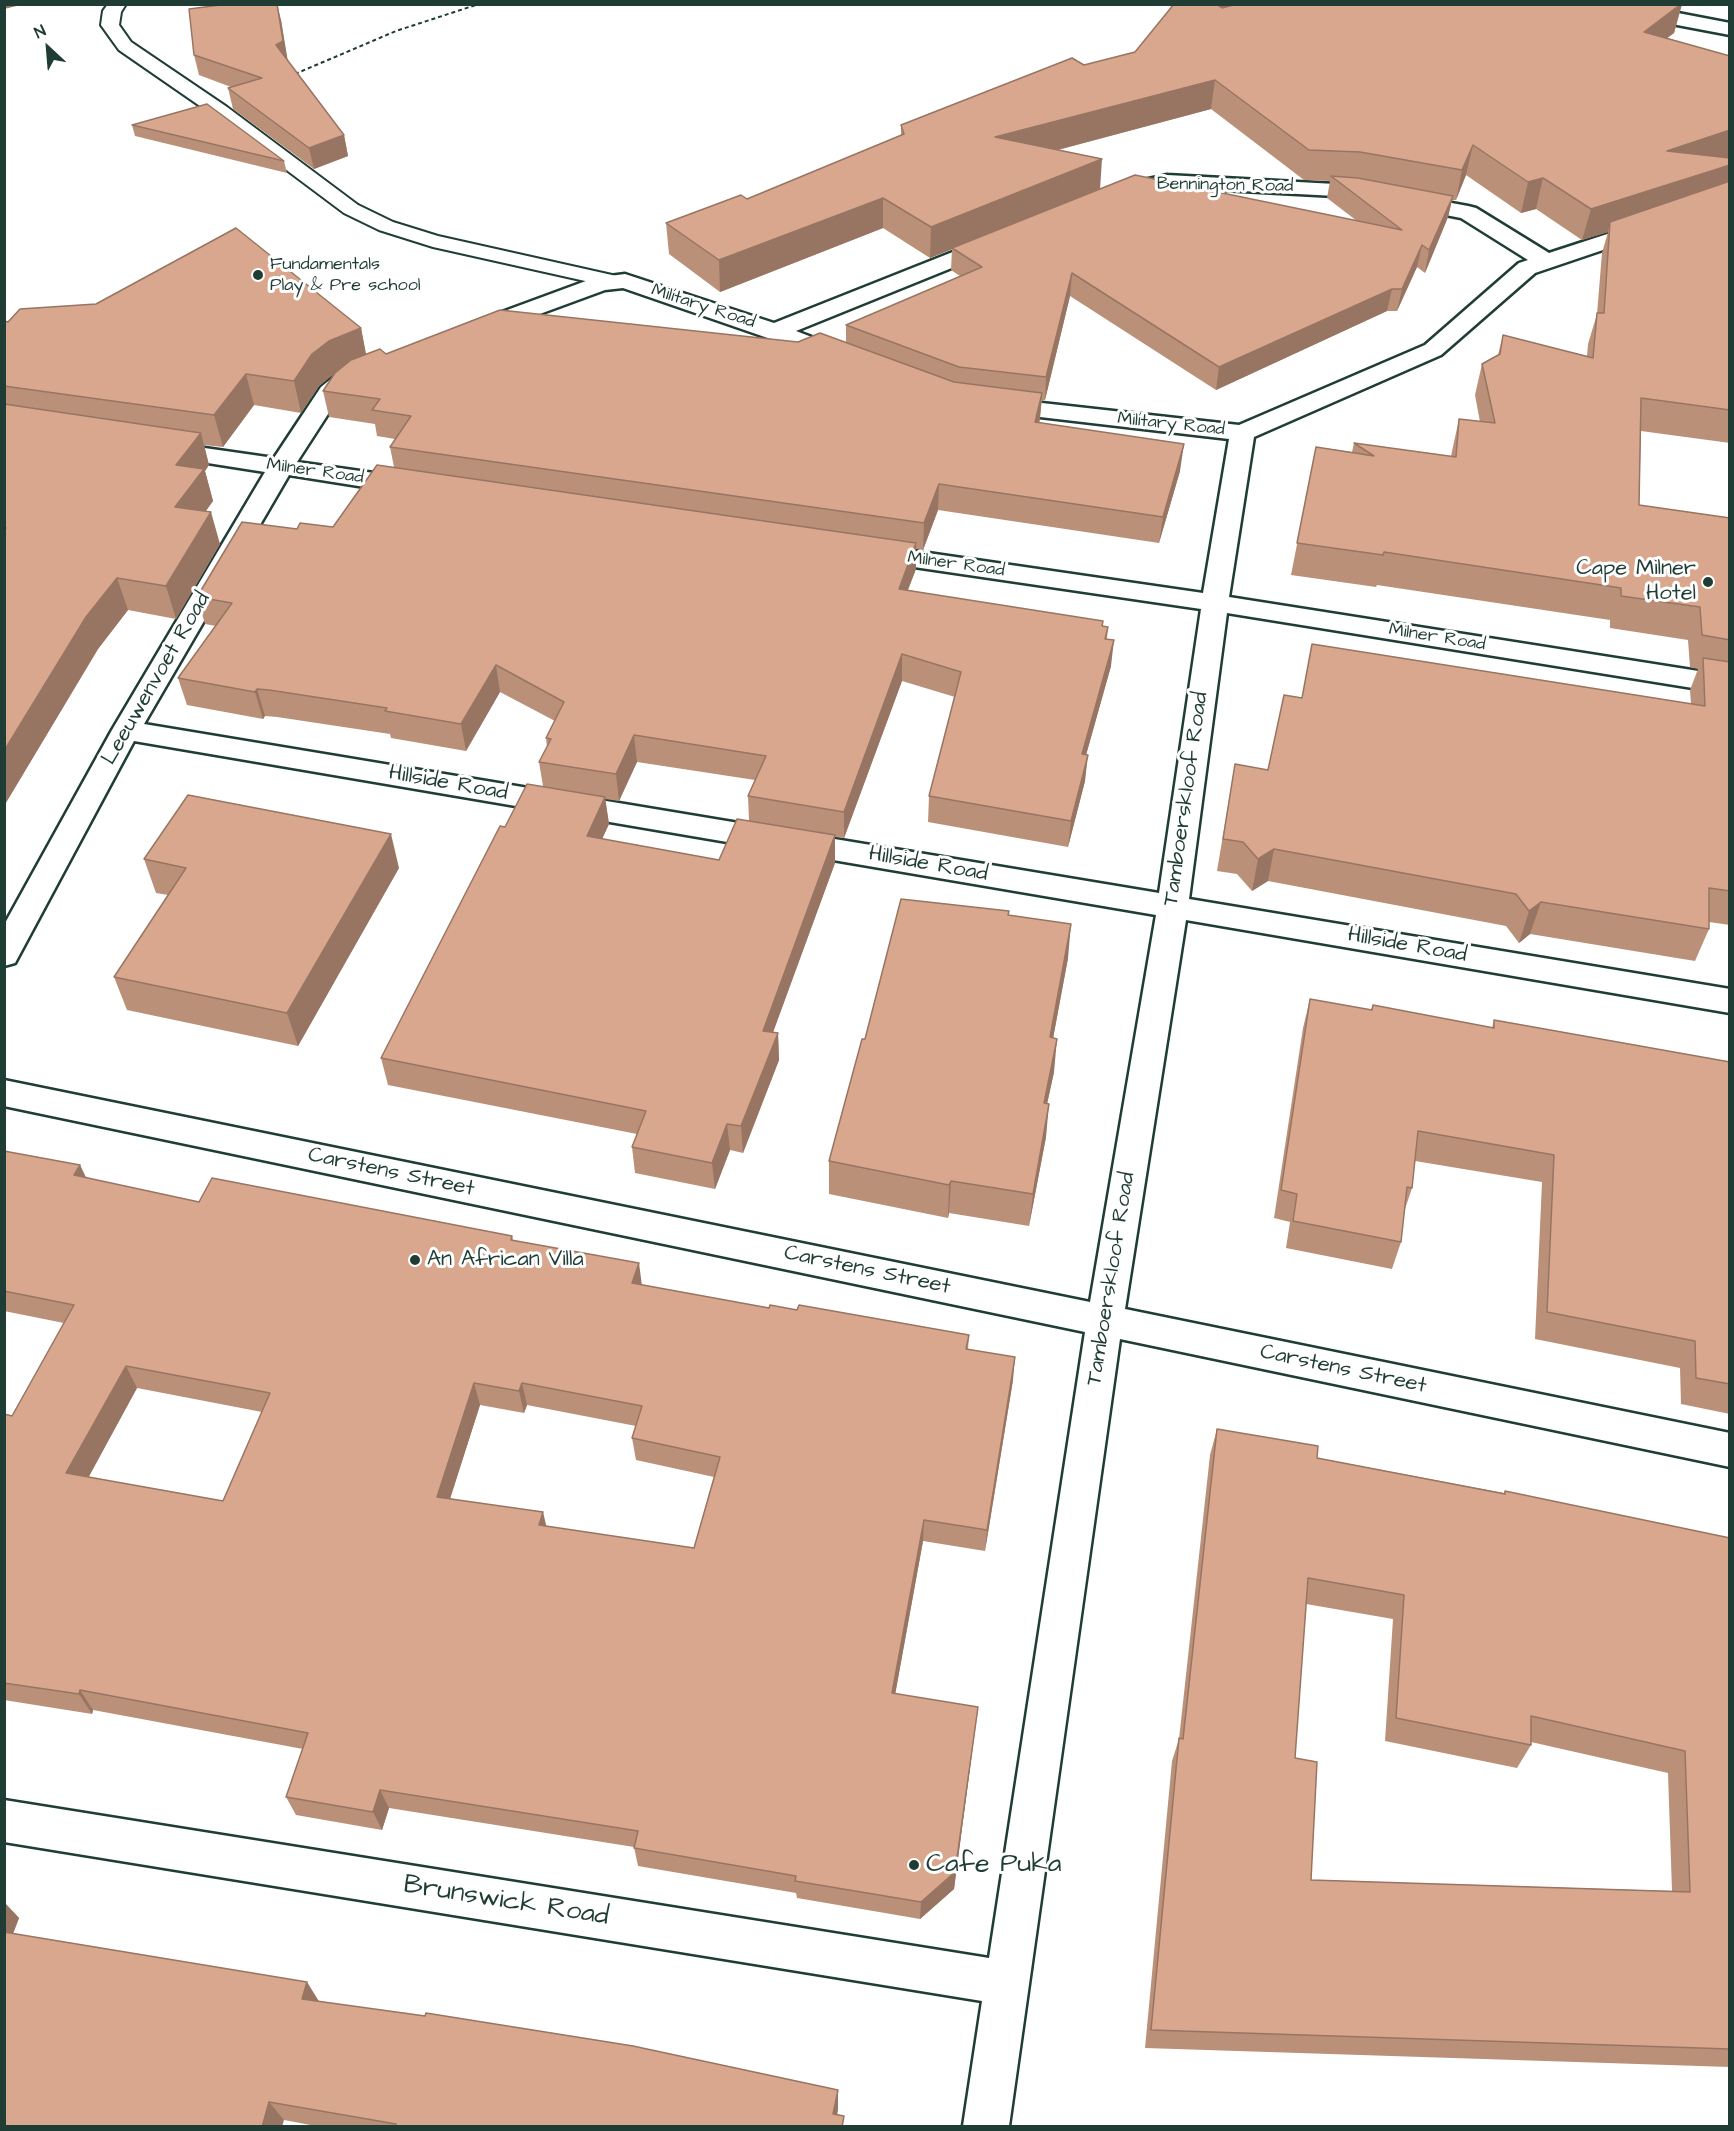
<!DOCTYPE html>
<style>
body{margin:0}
#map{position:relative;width:1734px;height:2131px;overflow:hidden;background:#fff;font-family:"Architects Daughter",sans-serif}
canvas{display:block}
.frame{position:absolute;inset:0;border:6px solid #1f3d34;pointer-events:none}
.north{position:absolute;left:18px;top:18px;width:60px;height:60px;-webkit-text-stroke:4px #fff;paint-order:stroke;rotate:334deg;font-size:16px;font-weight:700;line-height:24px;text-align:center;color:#1f3d34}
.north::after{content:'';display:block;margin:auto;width:21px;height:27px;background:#1f3d34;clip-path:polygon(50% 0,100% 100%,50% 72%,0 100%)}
</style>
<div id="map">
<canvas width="1734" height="2131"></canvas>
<div class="frame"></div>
<div class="north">N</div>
</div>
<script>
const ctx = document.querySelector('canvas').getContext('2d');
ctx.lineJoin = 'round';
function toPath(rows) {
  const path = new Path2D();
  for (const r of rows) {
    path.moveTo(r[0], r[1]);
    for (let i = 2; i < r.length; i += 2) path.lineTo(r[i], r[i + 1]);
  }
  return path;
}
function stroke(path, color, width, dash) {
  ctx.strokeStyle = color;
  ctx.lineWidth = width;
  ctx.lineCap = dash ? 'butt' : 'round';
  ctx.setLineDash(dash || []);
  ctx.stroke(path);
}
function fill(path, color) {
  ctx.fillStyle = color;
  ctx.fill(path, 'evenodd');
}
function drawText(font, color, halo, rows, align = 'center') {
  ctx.font = font + ' "Architects Daughter",sans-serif';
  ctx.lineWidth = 6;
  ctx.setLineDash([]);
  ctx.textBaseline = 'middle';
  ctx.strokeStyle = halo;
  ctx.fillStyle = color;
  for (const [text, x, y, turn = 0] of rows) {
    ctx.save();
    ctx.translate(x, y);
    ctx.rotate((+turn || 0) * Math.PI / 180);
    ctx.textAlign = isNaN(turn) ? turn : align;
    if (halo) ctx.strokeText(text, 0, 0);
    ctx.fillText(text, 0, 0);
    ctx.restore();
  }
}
const path = toPath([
 [295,74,396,31,479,4]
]);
const service = toPath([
 [108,4,126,4,121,12,119,25,131,42,227,107,358,205,393,222,438,236,612,275,619,277,622,281,619,285,612,287,433,247,379,230,344,213,213,115,119,50,101,25,103,11,108,4]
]);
const minor = toPath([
 [1589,4,1631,4,1730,23,1730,35,1598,10,1589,4],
 [1167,175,1354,185,1468,206,1476,208,1549,253,1730,194,1730,207,1535,273,1441,355,1254,437,1229,597,1730,676,1730,694,1227,613,1189,899,1730,989,1730,1013,1186,920,1125,1309,1730,1433,1730,1467,1120,1339,1009,2126,963,2126,982,2001,4,1842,4,1800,989,1958,1085,1332,4,1106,4,1080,1090,1302,1156,915,134,741,15,963,4,966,4,925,112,730,265,472,163,456,154,454,151,449,154,444,163,442,274,458,321,387,337,374,359,367,367,369,371,374,367,379,355,384,339,397,297,462,409,478,418,481,422,486,418,491,409,494,289,475,144,724,1159,893,1201,609,873,561,864,559,860,553,864,547,873,545,1203,593,1229,439,997,412,988,410,985,405,988,400,997,398,1239,425,1425,345,1519,263,1528,260,1461,218,1354,197,1167,187,1124,197,1116,196,1113,191,1116,186,1167,175],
 [993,236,1001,238,1004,243,1001,248,796,331,851,352,855,357,851,362,843,364,623,288,605,290,488,333,480,335,472,333,468,328,472,323,594,278,625,274,774,323,993,236]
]);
const wall = toPath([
 [1682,4,1674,33,1667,38,1730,56,1730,158,1728,158,1730,158,1730,443,1641,431,1639,505,1730,518,1730,925,1709,922,1709,929,1695,961,1530,934,1519,943,1506,926,1268,881,1252,891,1237,874,1217,871,1235,764,1268,770,1302,698,1691,704,1690,690,1698,669,1690,667,1688,640,1610,628,1610,620,1377,585,1376,587,1291,575,1316,447,1352,452,1354,443,1451,456,1459,419,1480,422,1475,395,1482,364,1498,355,1503,335,1587,356,1588,344,1597,314,1602,253,1608,232,1582,240,1536,209,1521,213,1466,175,1456,200,1452,200,1448,217,1425,273,1417,267,1397,311,1387,311,1216,390,1070,296,1045,400,1042,400,1039,423,1180,471,1159,543,938,510,923,550,916,549,916,569,908,590,1108,627,1107,639,1111,666,1086,755,1085,781,1068,847,928,822,929,796,955,697,902,681,844,838,835,837,835,863,773,1032,778,1033,779,1060,743,1153,730,1150,715,1189,635,1173,632,1147,637,1134,388,1085,381,1058,505,827,543,786,539,762,547,747,546,738,555,721,500,692,466,751,391,738,390,734,277,717,265,716,263,719,187,705,178,678,216,626,205,624,197,597,297,529,333,527,394,467,390,447,395,439,377,436,375,424,329,417,323,391,335,373,319,386,301,413,254,405,223,447,204,445,209,465,205,471,213,501,206,511,220,544,176,619,128,610,98,649,4,806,4,321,361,328,366,354,798,342,846,342,846,325,960,276,951,270,952,249,930,258,883,228,720,292,669,254,666,223,747,199,901,136,901,125,1084,65],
 [1211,109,1304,180,1330,181,1327,198,1357,221,1100,189,1058,150],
 [637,762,755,780,748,796,749,821,719,860,602,839,609,824,605,799,619,801],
 [281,20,287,59,344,135,348,156,314,169,233,109,228,88,231,87,199,75,194,55],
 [132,125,284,161,287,173,135,136],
 [144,859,399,868,298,1046,127,1010,114,977,168,895,156,893],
 [1009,915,1068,958,1053,1038,1054,1072,1047,1104,1046,1137,1029,1226,949,1213,948,1218,829,1194,829,1161,865,1039],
 [1310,999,1371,1010,1373,1005,1492,1028,1494,1020,1730,1062,1730,1414,1681,1404,1680,1368,1535,1339,1542,1182,1415,1161,1412,1188,1404,1212,1401,1242,1392,1269,1286,1248,1290,1222,1274,1218,1303,1028],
 [4,1151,80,1165,86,1178,199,1202,512,1236,513,1240,642,1285,769,1308,797,1310,969,1335,968,1350,1013,1380,985,1551,923,1541,895,1694,978,1707,954,1889,920,1919,797,1898,796,1893,638,1866,634,1847,389,1808,382,1830,296,1815,286,1797,303,1749,93,1710,92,1714,4,1700,4,1414,12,1416,64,1323,4,1311],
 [137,1388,262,1412,223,1501,88,1477],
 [480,1405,524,1413,527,1405,636,1426,632,1438,636,1460,714,1477,694,1548,546,1526,450,1498],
 [1217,1429,1317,1458,1504,1493,1505,1491,1730,1538,1730,2067,1145,2048,1172,1761,1179,1739,1210,1455],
 [1306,1604,1393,1619,1385,1741,1517,1768,1531,1745,1531,1742,1668,1773,1672,1891,1311,1880,1295,1758],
 [4,1902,19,1918,13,1933,319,2001,838,2109,837,2115,844,2127,321,2127,284,2120,4,2127]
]);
const shadedWall = toPath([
 [4,4,25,4,4,9],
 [277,4,281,20,288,62,276,45],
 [1210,4,1290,4,1207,30],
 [1682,4,1674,33,1636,61,1644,32],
 [1215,80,1211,109,993,167,995,137],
 [1730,130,1730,158,1658,181,1667,151],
 [344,135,348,156,314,169,309,148],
 [1473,145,1466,175,1456,200,1462,170],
 [1102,159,1100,190,930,258,931,227],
 [1730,165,1729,192,1610,222,1608,232,1582,240,1591,209],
 [1543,178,1536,209,1521,213,1528,182],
 [1453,196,1448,217,1425,273,1429,250],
 [883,198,883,228,720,292,719,260],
 [1422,245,1417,267,1397,311,1402,289],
 [1072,273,1070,296,1045,400,1046,377],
 [1392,289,1387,311,1216,390,1219,367],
 [361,328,367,360,336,372,319,386,301,413,294,381,312,354,329,341],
 [246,374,254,405,223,447,214,415],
 [1042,393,1040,419,1033,448,1035,422],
 [201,433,209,465,205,471,213,501,185,539,175,507,176,465],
 [1184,444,1180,471,1159,543,1163,517],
 [939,484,938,510,923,550,924,523],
 [211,512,220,544,176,619,166,586],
 [916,543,916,569,898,615,899,589],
 [117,578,128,610,98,649,4,806,4,751,86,617],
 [1114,640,1111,666,1079,780,1082,754],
 [902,654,902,681,844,838,844,812],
 [496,665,500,692,466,751,461,724],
 [257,689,265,716,263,719,255,692],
 [634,735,637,762,619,801,616,774],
 [1088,755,1085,781,1068,847,1071,821],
 [605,797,609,824,591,863,587,836],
 [391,834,399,868,298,1046,287,1013],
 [835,835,835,863,764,1057,763,1031],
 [1274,849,1268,881,1252,891,1258,859],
 [1541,902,1530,934,1519,943,1529,911],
 [1071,924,1068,958,1047,1071,1050,1037],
 [778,1033,779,1060,743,1153,741,1126],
 [1057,1039,1054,1072,1040,1136,1044,1103],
 [1049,1104,1046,1137,1029,1226,1033,1194],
 [727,1124,730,1150,715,1189,712,1163],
 [80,1165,91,1188,74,1175],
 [951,1181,949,1213,948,1218,949,1185],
 [639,1263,642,1286,632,1283],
 [1015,1357,1013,1380,985,1551,987,1530],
 [126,1366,137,1388,79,1495,66,1473],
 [474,1383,480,1405,444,1518,437,1497],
 [522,1383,527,1405,524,1413,519,1391],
 [543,1512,548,1533,539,1525],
 [924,1520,923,1541,892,1712,892,1693],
 [80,1690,93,1710,92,1714,79,1694],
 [978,1707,954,1889,920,1919,921,1902],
 [380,1790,389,1808,382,1830,373,1812],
 [4,1902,19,1918,7,1950,4,1948],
 [307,1982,320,2003,302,1999],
 [838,2090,838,2109,835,2127,833,2114],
 [269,2102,284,2120,282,2127,262,2127]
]);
const building = toPath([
 [228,4,277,4,283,41,276,45,344,135,309,148,228,88,262,78,194,55,189,9,228,4],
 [1174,4,1216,4,1222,8,1237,4,1681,4,1644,32,1730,56,1730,130,1667,151,1730,158,1730,165,1591,209,1543,178,1528,182,1473,145,1462,170,1360,152,1309,150,1215,80,995,137,1102,159,931,227,883,198,719,260,666,223,741,195,747,199,904,134,901,125,1072,58,1084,65,1135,52,1174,4],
 [207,104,284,161,132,125,207,104],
 [1135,175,1402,230,1331,176,1358,178,1453,196,1429,250,1422,245,1402,289,1392,289,1219,367,1072,273,1046,377,959,367,846,325,982,267,952,248,1135,175],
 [1730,181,1730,410,1641,398,1639,505,1730,518,1730,640,1702,635,1700,607,1621,596,1621,588,1384,552,1383,555,1297,543,1316,447,1374,456,1354,443,1456,457,1459,419,1495,423,1482,364,1500,354,1503,335,1593,358,1597,313,1604,313,1610,222,1730,181],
 [236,228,361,328,329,341,312,354,294,381,246,374,214,415,4,386,4,321,8,322,20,309,96,304,236,228],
 [500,310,798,342,820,333,954,382,1042,393,1035,422,1184,444,1163,517,939,484,924,523,390,447,411,416,372,410,380,399,323,391,335,373,351,360,380,349,386,354,500,310],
 [4,404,201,433,176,465,204,469,175,507,211,512,166,586,117,578,86,617,4,751,4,530,6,528,4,528,4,404],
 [377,465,916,543,899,589,1103,621,1102,626,1108,627,1105,639,1114,640,1082,754,1088,755,1071,821,929,796,961,672,902,654,844,812,748,796,766,756,634,735,616,774,539,762,551,739,546,738,564,702,496,665,461,724,385,711,387,708,269,690,257,689,255,692,178,678,232,603,197,597,242,522,297,529,300,523,333,527,377,465],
 [1312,644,1705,706,1703,658,1730,662,1730,891,1709,888,1709,929,1541,902,1529,911,1516,894,1274,849,1258,859,1243,842,1223,839,1235,764,1268,770,1284,695,1302,698,1312,644],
 [527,784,605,797,587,836,719,860,737,819,835,835,763,1031,778,1033,741,1126,727,1124,712,1163,632,1147,646,1111,381,1058,500,826,505,827,527,784],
 [188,795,391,834,287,1013,114,977,186,868,144,859,188,795],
 [901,899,1009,911,1008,915,1071,924,1050,1037,1057,1039,1044,1103,1049,1104,1033,1194,951,1181,949,1185,829,1161,862,1039,865,1039,901,899],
 [1310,999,1372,1010,1373,1005,1494,1028,1494,1020,1730,1062,1730,1384,1696,1378,1695,1341,1547,1312,1554,1155,1418,1131,1412,1188,1407,1187,1401,1242,1293,1221,1297,1194,1281,1190,1310,999],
 [4,1151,80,1165,74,1175,199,1202,212,1178,512,1236,511,1240,639,1263,632,1283,769,1308,770,1305,797,1310,799,1305,969,1335,966,1349,1015,1357,987,1530,924,1520,892,1693,978,1707,955,1872,921,1902,795,1881,796,1876,634,1848,638,1831,380,1790,373,1812,286,1797,308,1733,80,1690,79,1694,4,1683,4,1414,12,1416,74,1305,4,1291,4,1151],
 [126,1366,270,1393,223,1501,66,1473,126,1366],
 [474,1383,519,1391,522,1383,642,1406,632,1438,720,1457,694,1548,539,1525,543,1512,437,1497,474,1383],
 [1217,1429,1318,1446,1317,1458,1505,1494,1505,1491,1730,1538,1730,2049,1151,2030,1179,1738,1183,1739,1217,1429],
 [1308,1578,1404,1595,1396,1718,1531,1745,1531,1716,1685,1751,1690,1892,1311,1880,1317,1762,1295,1758,1308,1578],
 [4,1932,307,1982,302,1999,425,2016,426,2013,633,2046,838,2090,833,2114,844,2116,842,2127,396,2127,396,2124,269,2102,262,2127,4,2127,4,1932]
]);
const markers = [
 [258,275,6,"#1f3d34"],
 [1708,582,6,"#1f3d34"],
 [415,1260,6,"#1f3d34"],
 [914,1865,6,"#1f3d34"]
];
const farStreetnames = [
 ["Bennington Road",1225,186,1],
 ["Military Road",703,307,18],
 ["Military Road",1171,425,6],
 ["Milner Road",315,472,8],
 ["Milner Road",956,565,8],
 ["Milner Road",1437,638,9]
];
const farPoinames = [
 ["Fundamentals",270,265],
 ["Play & Pre school",270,286]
];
const poiNames = [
 ["Cape Milner",1696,569],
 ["Hotel",1696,594],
 ["An African Villa",427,1260,"left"]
];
const streetNames = [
 ["Leeuwenvoet Road",157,679,-60],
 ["Hillside Road",448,784,10],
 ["Tamboerskloof Road",1187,799,-82],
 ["Hillside Road",928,865,10],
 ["Hillside Road",1407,946,10],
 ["Carstens Street",391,1173,12],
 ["Carstens Street",867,1271,12],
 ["Tamboerskloof Road",1112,1279,-81],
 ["Carstens Street",1343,1370,12]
];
const nearPoinames = [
 ["Cafe Puka",926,1865]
];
const nearStreetnames = [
 ["Brunswick Road",506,1902,9]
];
stroke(service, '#1f3d34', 4);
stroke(minor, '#1f3d34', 5);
stroke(path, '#1f3d34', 2, [4, 3]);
fill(service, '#fff');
fill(minor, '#fff');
fill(wall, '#bb9079');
fill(shadedWall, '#987563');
fill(building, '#d9a78d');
stroke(building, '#987563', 1.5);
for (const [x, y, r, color] of markers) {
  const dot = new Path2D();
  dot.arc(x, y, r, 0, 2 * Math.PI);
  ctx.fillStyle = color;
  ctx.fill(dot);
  stroke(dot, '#fff', 2);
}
drawText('18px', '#1f3d34', '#fff', farStreetnames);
drawText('18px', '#1f3d34', '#fff', farPoinames, 'left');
drawText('22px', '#1f3d34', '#fff', poiNames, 'right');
drawText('22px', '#1f3d34', '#fff', streetNames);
drawText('27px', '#1f3d34', '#fff', nearPoinames, 'left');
drawText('27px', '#1f3d34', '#fff', nearStreetnames);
</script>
